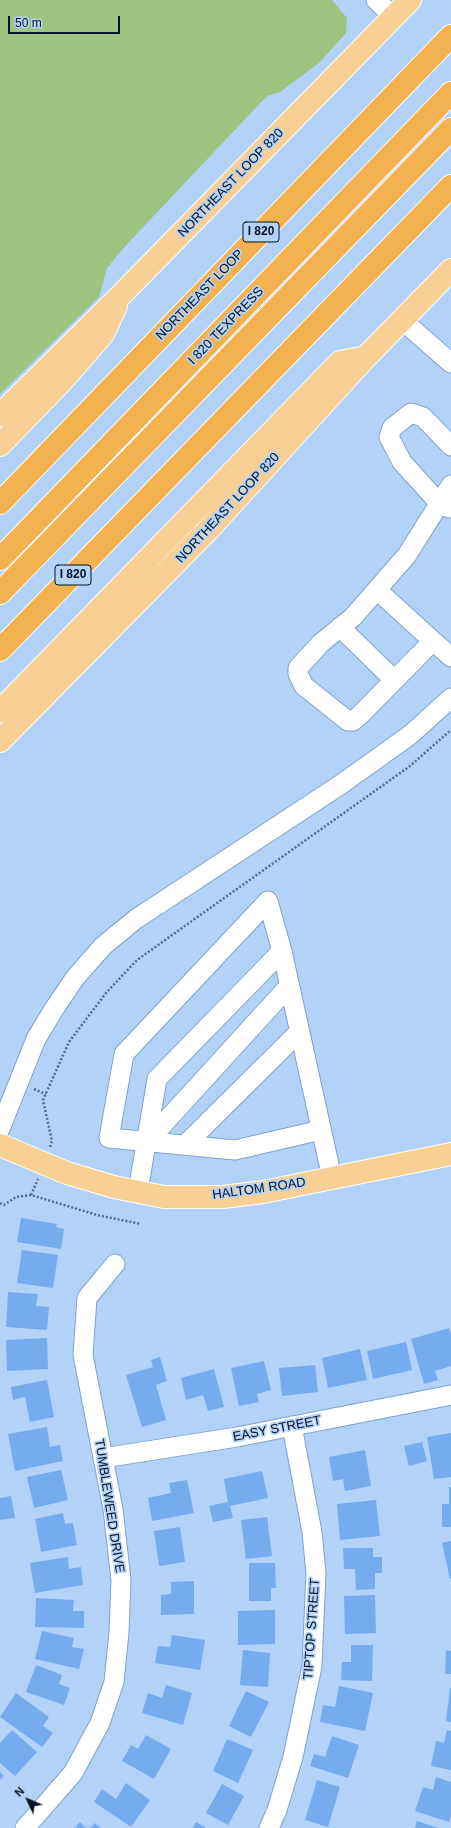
<!DOCTYPE html>
<style>
body{margin:0}
#map{position:relative;width:451px;height:1828px;overflow:hidden;background:#b2d2f8;font-family:Arial,sans-serif}
canvas{display:block}
.north{position:absolute;left:8px;top:1780px;width:40px;height:40px;-webkit-text-stroke:3px #b2d2f8;paint-order:stroke;rotate:314deg;font-size:11px;font-weight:700;line-height:16px;text-align:center;color:#051222}
.north::after{content:'';display:block;margin:auto;width:14px;height:18px;background:#051222;clip-path:polygon(50% 0,100% 100%,50% 72%,0 100%)}
.scale{position:absolute;left:8px;top:16px;width:112px;height:18px;box-sizing:border-box;border:2px solid #051222;border-top:0;padding-left:5px;font-size:12px;line-height:14px;white-space:nowrap;color:#051222;-webkit-text-stroke:3px #b2d2f8;paint-order:stroke}
</style>
<div id="map">
<canvas width="451" height="1828"></canvas>
<div class="north">N</div>
<div class="scale">50 m</div>
</div>
<script>
const ctx = document.querySelector('canvas').getContext('2d');
ctx.lineJoin = 'round';
function fill(path, color) {
  ctx.fillStyle = color;
  ctx.fill(path, 'evenodd');
}
function toPath(rows) {
  const path = new Path2D();
  for (const r of rows) {
    path.moveTo(r[0], r[1]);
    for (let i = 2; i < r.length; i += 2) path.lineTo(r[i], r[i + 1]);
  }
  return path;
}
function stroke(path, color, width, dash) {
  ctx.strokeStyle = color;
  ctx.lineWidth = width;
  ctx.lineCap = dash ? 'butt' : 'round';
  ctx.setLineDash(dash || []);
  ctx.stroke(path);
}
function drawText(font, color, halo, rows, align = 'center') {
  ctx.font = font + ' Arial,sans-serif';
  ctx.lineWidth = 3.5;
  ctx.setLineDash([]);
  ctx.textBaseline = 'middle';
  ctx.strokeStyle = halo;
  ctx.fillStyle = color;
  for (const [text, x, y, turn = 0] of rows) {
    ctx.save();
    ctx.translate(x, y);
    ctx.rotate((+turn || 0) * Math.PI / 180);
    ctx.textAlign = isNaN(turn) ? turn : align;
    if (halo) ctx.strokeText(text, 0, 0);
    ctx.fillText(text, 0, 0);
    ctx.restore();
  }
}
const green = toPath([
 [0,0,332,0,347,18,346,33,319,63,280,92,267,96,128,243,107,268,99,297,0,394]
]);
const building = toPath([
 [21,1218,57,1224,56,1227,64,1229,61,1249,17,1242],
 [22,1250,58,1255,53,1288,17,1283],
 [8,1292,38,1294,36,1306,49,1307,47,1330,6,1327],
 [449,1328,451,1334,451,1366,435,1371,438,1380,424,1384,411,1339],
 [47,1338,48,1369,7,1371,6,1340],
 [406,1342,412,1370,373,1379,367,1351],
 [360,1349,367,1380,328,1388,322,1358],
 [160,1357,167,1381,156,1385,166,1420,142,1427,126,1375,153,1367,151,1360],
 [264,1361,271,1390,257,1394,259,1402,239,1406,231,1368],
 [315,1365,318,1392,282,1396,279,1368],
 [214,1369,224,1407,208,1411,203,1395,186,1400,181,1378],
 [47,1380,54,1417,30,1422,25,1397,13,1400,11,1387],
 [47,1427,50,1447,60,1445,63,1461,15,1471,8,1434],
 [451,1433,451,1477,434,1479,427,1437],
 [422,1442,427,1461,409,1466,404,1446],
 [365,1450,371,1486,345,1491,343,1479,333,1481,329,1457],
 [61,1470,68,1500,34,1508,27,1477],
 [262,1471,268,1498,230,1506,233,1518,213,1522,209,1506,228,1502,224,1479],
 [187,1480,194,1513,152,1521,148,1498,171,1493,169,1483],
 [449,1487,451,1487,451,1527,442,1527,442,1504,449,1504],
 [11,1496,15,1518,0,1520,0,1498],
 [376,1500,380,1536,340,1540,337,1504],
 [63,1513,65,1524,73,1523,77,1545,41,1552,35,1519],
 [267,1517,272,1556,246,1559,241,1520],
 [180,1527,185,1562,159,1566,154,1531],
 [451,1541,451,1578,450,1579,442,1543],
 [343,1548,373,1548,373,1557,382,1557,382,1573,375,1573,375,1589,356,1590,355,1569,344,1569],
 [68,1557,69,1569,81,1567,83,1585,35,1593,30,1563],
 [249,1563,275,1563,276,1588,271,1588,271,1601,249,1601],
 [194,1581,194,1614,161,1615,161,1595,171,1594,171,1582],
 [375,1595,376,1633,345,1634,344,1596],
 [36,1598,74,1600,73,1611,84,1611,84,1628,35,1627],
 [275,1610,275,1644,238,1645,238,1611],
 [42,1631,74,1638,72,1647,84,1649,79,1669,35,1659],
 [172,1635,205,1640,200,1670,155,1663,158,1646,170,1647],
 [351,1645,373,1645,372,1681,341,1680,342,1662,351,1662],
 [243,1650,270,1653,268,1687,240,1685],
 [446,1650,451,1651,451,1674,445,1674],
 [36,1665,62,1675,59,1684,70,1688,64,1705,26,1692],
 [166,1685,192,1693,183,1725,142,1713,148,1693,162,1698],
 [339,1686,373,1693,365,1731,320,1722,323,1705,335,1707],
 [450,1688,451,1688,451,1722,446,1721],
 [246,1691,269,1702,251,1737,229,1726],
 [16,1693,49,1717,43,1726,53,1733,42,1747,0,1717],
 [12,1730,37,1752,15,1776,0,1763,0,1743],
 [447,1730,451,1731,451,1770,431,1766,436,1741,444,1743],
 [146,1735,171,1749,154,1779,122,1761,131,1745,138,1749],
 [332,1736,359,1745,348,1778,310,1766,314,1754,325,1757],
 [227,1739,253,1750,238,1783,213,1771],
 [0,1772,4,1776,0,1780],
 [436,1777,451,1782,451,1815,449,1822,415,1811,423,1787,433,1790],
 [317,1780,340,1787,328,1827,305,1820],
 [126,1783,150,1800,131,1827,94,1802,102,1789,116,1799],
 [222,1784,244,1796,228,1825,206,1813],
 [417,1821,438,1828,415,1828],
 [80,1822,86,1828,75,1828],
 [196,1822,206,1828,193,1828],
 [95,1823,100,1828,90,1828]
]);
const path = toPath([
 [34,1089,46,1094],
 [50,1147,52,1141,43,1100,69,1042,106,993,137,960,410,766,451,730],
 [31,1195,38,1179],
 [0,1203,4,1205,16,1197,31,1195,97,1215,141,1224]
]);
const minor = toPath([
 [376,0,394,17],
 [402,320,451,363],
 [449,508,439,503,402,462,389,437,392,428,411,413,423,417,451,446],
 [377,590,433,641,360,715,353,721,348,721,304,686,298,674,298,668,321,643,353,617,407,555,451,485],
 [340,627,394,680],
 [433,641,451,657],
 [282,951,268,901,124,1054,109,1138,235,1150,321,1130],
 [0,1129,36,1039,54,1009,75,978,103,946,136,919,340,785,410,735,451,698],
 [146,1143,289,986],
 [186,1144,299,1032],
 [138,1191,157,1079,282,951,332,1178],
 [103,1458,237,1437,451,1395],
 [25,1828,73,1773,100,1723,114,1682,119,1632,121,1580,113,1509,83,1355,87,1298,115,1264],
 [269,1828,277,1810,293,1757,312,1666,316,1573,312,1532,292,1426]
]);
const major = toPath([
 [0,415,120,296,410,0],
 [0,445,63,380,103,334,116,306],
 [0,711,340,362,366,357],
 [0,741,209,529,366,357,451,270],
 [0,1145,67,1173,114,1187,164,1197,223,1197,263,1192,451,1154]
]);
const highway = toPath([
 [0,503,451,36],
 [0,559,451,93],
 [0,593,451,129],
 [0,650,451,186]
]);
const shields = [
 [261,232,36],
 [73,575,36]
];
const shieldNames = [
 ["I 820",261,232],
 ["I 820",73,575]
];
const streetNames = [
 ["NORTHEAST LOOP 820",231,183,-46],
 ["NORTHEAST LOOP",200,295,-46],
 ["I 820 TEXPRESS",226,326,-46],
 ["NORTHEAST LOOP 820",228,508,-47],
 ["HALTOM ROAD",259,1189,-8],
 ["EASY STREET",277,1429,-11],
 ["TUMBLEWEED DRIVE",109,1506,81],
 ["TIPTOP STREET",312,1629,-86]
];
fill(green, '#9bc480');
fill(building, '#76aced');
stroke(minor, '#7da2d0', 21);
stroke(major, '#fff', 24);
stroke(highway, '#fff', 24);
stroke(path, '#576d88', 2.5, [2, 2]);
stroke(minor, '#fff', 19);
stroke(major, '#f8d095', 22);
stroke(highway, '#f4b14f', 22);
for (const [x, y, w] of shields) {
  const box = new Path2D();
  box.roundRect(x - w / 2, y - 10, w, 20, 3);
  ctx.fillStyle = '#b2d2f8';
  ctx.fill(box);
  stroke(box, '#051222', 1);
}
drawText('bold 12px', '#051222', null, shieldNames);
drawText('13px', '#051222', '#b2d2f8', streetNames);
</script>
